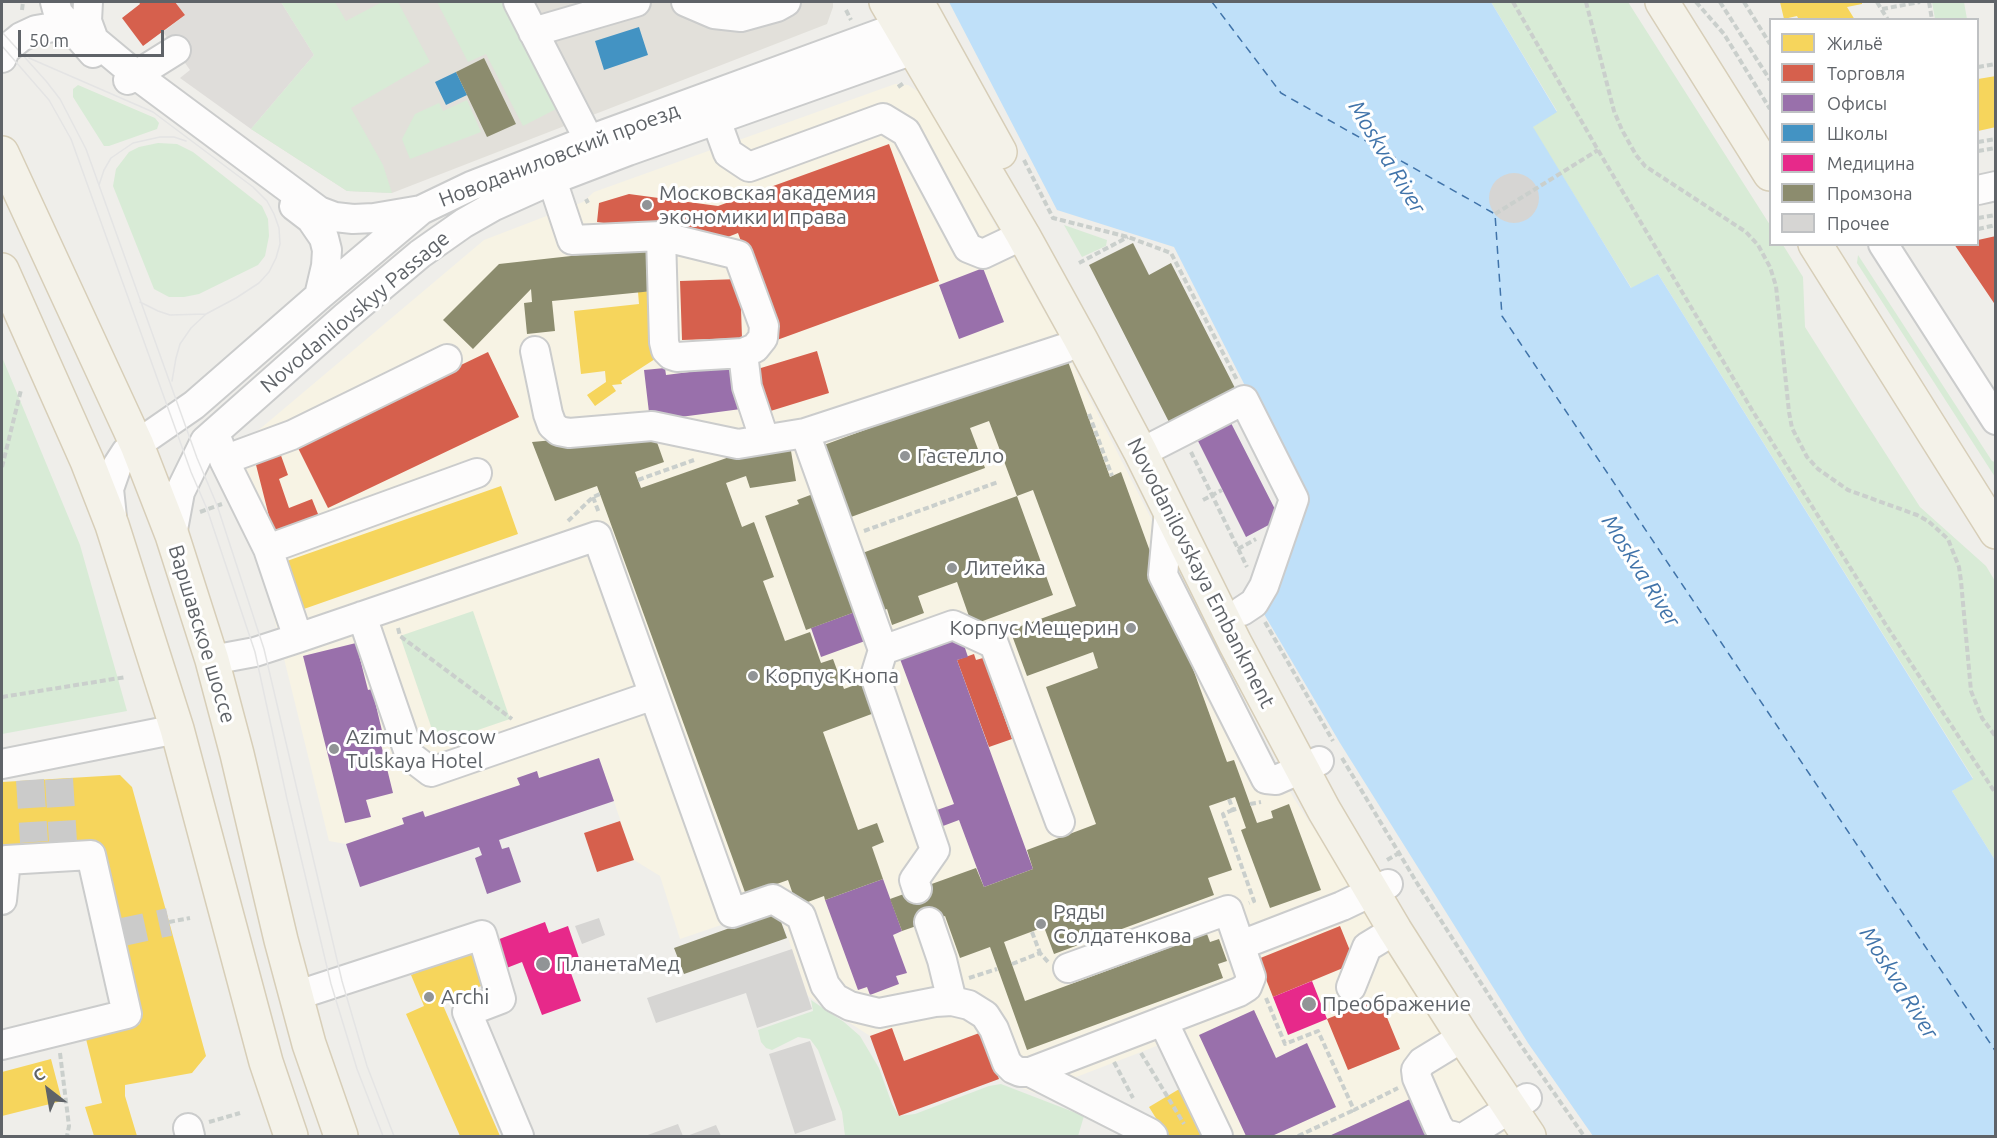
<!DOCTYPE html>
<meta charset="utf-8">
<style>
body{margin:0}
#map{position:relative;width:1997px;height:1138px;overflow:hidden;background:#efeeea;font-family:Ubuntu,sans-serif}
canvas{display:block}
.frame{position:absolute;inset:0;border:3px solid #5f6368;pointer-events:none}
.legend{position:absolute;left:1769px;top:18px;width:210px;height:228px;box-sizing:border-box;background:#fff;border:2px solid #bfc1c3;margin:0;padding:8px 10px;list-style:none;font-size:18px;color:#5f6368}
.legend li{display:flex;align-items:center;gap:12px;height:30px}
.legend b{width:30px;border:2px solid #bfc1c3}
.north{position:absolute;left:18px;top:1060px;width:60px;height:60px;-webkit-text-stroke:4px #fff;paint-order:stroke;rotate:329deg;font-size:16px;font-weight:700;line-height:24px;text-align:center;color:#5f6368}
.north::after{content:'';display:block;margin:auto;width:21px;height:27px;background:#5f6368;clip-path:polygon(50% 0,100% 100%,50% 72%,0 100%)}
.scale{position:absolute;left:18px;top:30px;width:146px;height:27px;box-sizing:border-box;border:3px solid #5f6368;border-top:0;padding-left:8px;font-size:18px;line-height:21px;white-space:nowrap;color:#5f6368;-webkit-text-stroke:4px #fff;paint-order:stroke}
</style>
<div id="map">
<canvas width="1997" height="1138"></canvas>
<div class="frame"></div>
<ul class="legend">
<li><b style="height:16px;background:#f6d55c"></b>Жильё</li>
<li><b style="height:16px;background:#d6604d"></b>Торговля</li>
<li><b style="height:16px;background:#9970ab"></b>Офисы</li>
<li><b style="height:16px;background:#4393c3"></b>Школы</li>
<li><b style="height:16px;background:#e7298a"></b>Медицина</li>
<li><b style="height:16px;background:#8c8c6e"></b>Промзона</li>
<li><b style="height:16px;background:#d6d5d3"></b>Прочее</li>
</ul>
<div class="north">С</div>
<div class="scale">50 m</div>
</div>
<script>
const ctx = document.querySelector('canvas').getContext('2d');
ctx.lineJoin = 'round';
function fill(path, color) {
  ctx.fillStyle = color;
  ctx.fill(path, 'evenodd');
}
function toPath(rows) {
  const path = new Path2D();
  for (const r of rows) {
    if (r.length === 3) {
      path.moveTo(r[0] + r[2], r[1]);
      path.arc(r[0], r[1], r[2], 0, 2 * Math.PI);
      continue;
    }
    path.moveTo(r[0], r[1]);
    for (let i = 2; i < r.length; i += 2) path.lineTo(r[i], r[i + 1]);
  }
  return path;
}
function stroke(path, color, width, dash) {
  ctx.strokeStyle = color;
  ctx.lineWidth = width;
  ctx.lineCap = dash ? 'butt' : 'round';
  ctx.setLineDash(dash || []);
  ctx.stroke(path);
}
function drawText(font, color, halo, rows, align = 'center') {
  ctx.font = font + ' Ubuntu,sans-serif';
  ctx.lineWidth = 6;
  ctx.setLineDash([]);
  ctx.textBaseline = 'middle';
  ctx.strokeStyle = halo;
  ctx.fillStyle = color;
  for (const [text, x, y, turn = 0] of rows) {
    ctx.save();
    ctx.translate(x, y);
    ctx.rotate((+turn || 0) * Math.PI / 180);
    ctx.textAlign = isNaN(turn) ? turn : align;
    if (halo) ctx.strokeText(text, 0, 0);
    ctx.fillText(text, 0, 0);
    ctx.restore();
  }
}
const commercial = toPath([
 [895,84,908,85,920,93,1056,332,1293,797,1513,1136,1233,1136,1185,1035,1035,1093,999,1079,982,1032,904,1061,892,1028,870,1036,808,996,777,906,680,939,660,876,634,860,599,758,539,778,536,771,518,778,520,785,425,817,422,811,402,818,404,824,346,844,329,841,274,618,235,450,484,240,583,202,594,192]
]);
const industrial = toPath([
 [175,2,281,2,314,55,251,129,180,78,190,70,163,32,185,15]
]);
const education = toPath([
 [281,2,833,2,833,7,827,24,392,193,347,191,251,129,314,55]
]);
const green = toPath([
 [281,2,335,2,346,21,382,2,398,2,430,62,351,108,383,165,392,193,347,191,251,129,314,55],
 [437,2,509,2,562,106,523,126,486,54,468,62],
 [1491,2,1628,2,1770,225,1770,244,1783,245,1803,277,1805,327,1855,406,1920,507,1986,566,1995,581,1995,860,1952,791,1973,778,1658,274,1632,289,1532,127,1557,111],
 [1932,2,1964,2,1967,19,1935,19],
 [78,85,155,118,159,123,157,129,109,146,104,146,73,97,73,89],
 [467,100,481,132,410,159,402,139,415,114,439,103,443,111],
 [158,143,177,144,193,152,262,206,268,219,269,236,265,256,258,265,199,294,184,297,169,297,154,289,113,186,116,169,129,152,139,147],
 [1064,225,1107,240,1106,246,1082,257],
 [1858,255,1992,461,1995,462,1995,477,1857,263],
 [2,357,80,545,127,711,2,734],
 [473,611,510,719,437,744,400,636],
 [811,1000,844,1022,860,1036,879,1068,892,1104,899,1116,915,1114,989,1086,1001,1084,1084,1116,1078,1136,845,1136,842,1112,818,1050,810,1039,798,1037,772,1050,766,1048,761,1042,758,1030,813,1011]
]);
const water = toPath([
 [949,2,1491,2,1557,112,1533,127,1631,288,1658,274,1973,779,1952,791,1995,860,1995,1136,1593,1136,1528,1043,1340,743,1264,614,1305,503,1174,247,1057,210]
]);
const homes = toPath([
 [1780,2,1862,2,1862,4,1847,7,1855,20,1799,20,1797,16,1784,19],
 [1996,76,1996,127,1978,131,1978,79],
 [653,291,655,359,621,381,622,384,612,385,616,391,595,406,587,395,606,382,605,371,581,374,574,311,639,304,638,292],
 [501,486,518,534,301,610,284,562],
 [120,775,132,787,206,1056,192,1073,125,1085,125,1096,137,1136,94,1136,85,1107,102,1103,85,1035,140,1024,96,840,2,845,2,782],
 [475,947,490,982,442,1003,500,1136,460,1136,406,1014,424,1006,411,975],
 [51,1059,62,1101,2,1116,2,1072],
 [1186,1085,1211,1136,1167,1136,1149,1107]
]);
const shops = toPath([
 [139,2,175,2,185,15,143,46,122,18,140,4],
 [889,144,939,281,777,340,738,233,720,240,597,222,599,203,629,194,718,206],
 [1996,236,1996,306,1954,244,1978,244,1978,240],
 [740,279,742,338,682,340,680,281],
 [817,351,829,393,764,413,751,371],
 [488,352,519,417,328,508,296,444],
 [279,450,288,475,279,479,289,508,312,499,320,519,274,536,254,457],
 [974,654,976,660,983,658,1012,739,989,747,957,660],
 [620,821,634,860,597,872,584,833],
 [1340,926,1355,963,1273,997,1258,959],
 [1379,998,1400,1049,1348,1070,1327,1019],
 [892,1028,904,1061,982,1032,999,1079,899,1116,870,1036]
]);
const offices = toPath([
 [983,268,1004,322,959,339,939,285],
 [736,366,741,409,650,421,644,370,665,368,666,375],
 [1231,423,1280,519,1246,537,1198,441],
 [855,612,865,641,821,657,811,628],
 [961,636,968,657,957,660,1033,869,984,887,959,820,943,826,937,810,954,804,900,659],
 [356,643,368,690,372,689,383,735,379,736,393,793,366,800,371,817,345,823,303,656],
 [599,758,614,801,499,840,502,849,509,847,521,882,487,894,475,858,482,855,479,847,360,887,346,844,404,824,402,818,423,811,425,817,520,785,517,778,537,771,539,778],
 [883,879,902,931,893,935,907,973,896,976,899,984,870,995,867,987,858,990,825,900],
 [1254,1010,1276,1058,1307,1043,1336,1107,1272,1136,1246,1136,1199,1035],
 [1410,1099,1427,1136,1329,1136,1349,1127]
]);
const schools = toPath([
 [639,27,648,55,604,70,595,41],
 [456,72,467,95,446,105,435,82]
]);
const health = toPath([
 [545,922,549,933,568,926,579,958,567,962,581,1001,542,1015,522,962,504,969,494,941],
 [1312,981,1327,1019,1288,1035,1273,997]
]);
const industry = toPath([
 [484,58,516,124,487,137,456,72],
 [1133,243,1149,275,1171,263,1236,390,1170,424,1089,265],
 [652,247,653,291,552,301,555,331,527,334,524,303,532,302,531,289,473,349,443,320,499,264],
 [1066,356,1110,477,1121,472,1227,762,1234,760,1257,823,1273,818,1271,811,1289,804,1321,890,1270,908,1241,830,1246,828,1235,797,1209,806,1232,870,1208,878,1214,895,1054,954,1044,927,1004,942,1025,1001,1207,934,1210,942,1219,939,1227,961,1218,964,1223,978,1027,1050,990,947,960,958,945,916,902,931,890,899,976,868,984,887,1033,869,1027,850,1096,824,1046,687,1098,668,1093,652,1027,676,1010,630,1076,606,1033,490,1017,496,989,421,970,428,985,468,851,517,824,445],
 [653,431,664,462,635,472,641,488,738,454,790,445,796,481,750,488,746,476,726,483,742,527,754,522,774,577,763,581,785,641,810,632,821,663,833,659,844,689,866,681,877,712,823,732,858,830,877,823,884,842,872,847,883,879,825,900,824,896,797,906,788,880,746,895,597,486,555,501,532,442],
 [813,494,855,612,806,630,765,516,799,504,797,500],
 [1017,496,1053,595,972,625,957,582,918,596,924,613,892,625,887,609,878,612,857,555],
 [777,911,787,938,684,974,674,948]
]);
const ferry = toPath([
 [1212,2,1281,93,1495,214,1502,316,1996,1052]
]);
const building = toPath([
 [1514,198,25],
 [599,918,605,935,582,944,575,926],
 [792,949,812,1009,757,1028,746,993,656,1023,647,998],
 [810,1041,836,1120,795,1134,769,1054],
 [678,1124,683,1136,645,1136],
 [716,1125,721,1136,687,1136]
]);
const minorTunnel = toPath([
 [59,779,63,842],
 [30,780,34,842],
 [118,933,169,922]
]);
const path = toPath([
 [1513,2,1598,150,1752,410,1886,625,1996,794],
 [1586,2,1614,111,1622,130,1636,155,1645,166,1746,232,1758,245,1770,267,1776,286,1789,412,1792,428,1807,457,1818,469,1848,490,1917,515,1928,521,1948,539,1959,567,1961,581,1971,691,1982,718,1996,737],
 [1696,2,1724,34,1770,109],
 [1720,2,1770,80],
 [1744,2,1770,44],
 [1877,2,1888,20],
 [1929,2,1932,20],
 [1882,9,1920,2],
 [22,10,23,2],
 [846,10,851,20],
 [1978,67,1996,64],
 [898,87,905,82],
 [1978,142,1996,139],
 [1978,151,1996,148],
 [1024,160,1053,218,1128,237,1171,253,1237,380],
 [586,199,588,203],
 [1495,214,1598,150],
 [1978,218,1996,215],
 [1978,229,1996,225],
 [1079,263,1128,237],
 [1089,414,1112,476],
 [1191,452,1247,567],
 [2,467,21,390],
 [638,480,694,460],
 [593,497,599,513],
 [1203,500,1222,490],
 [200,512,222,504],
 [568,521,593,497,600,494],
 [864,531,998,482],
 [1238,549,1256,539],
 [1265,622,1333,741],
 [398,628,400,636,512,719],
 [2,697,126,677],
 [1342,758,1417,883,1520,1044,1584,1136],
 [1229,799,1233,810,1239,808],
 [1250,804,1261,802],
 [1233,810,1223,814,1254,901,1249,903],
 [1387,860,1399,853],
 [169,922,190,918],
 [1032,932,1040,953],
 [1012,964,1040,953,1048,962],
 [969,978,997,969],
 [1266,998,1285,1044,1318,1031,1354,1110,1398,1088],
 [60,1053,69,1126,67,1136],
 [1141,1053,1184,1124],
 [1114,1062,1133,1098],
 [209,1122,240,1113],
 [1298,1136,1354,1110]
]);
const minor = toPath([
 [55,2,58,13,93,53],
 [88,2,87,21,94,40,136,75,319,211,335,217,353,219,374,218,421,210],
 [518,2,589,140,596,158],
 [686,2,714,14,741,17,777,7,786,2],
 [533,32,636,2],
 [2,58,5,50,21,37,36,30,54,27,72,29],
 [128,80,176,50],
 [716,120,728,153,749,167,883,118,906,132,968,248,983,254,1023,235],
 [552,180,572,240,661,236,738,255,764,326,763,338,755,348,743,353,747,387,764,438],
 [1978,190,1996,186],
 [294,206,311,219,324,238,327,250,326,266,319,296],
 [661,236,664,342,666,350,671,355,677,357,743,353],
 [1883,244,1996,420],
 [535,351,548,414,552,425,559,431,569,433,652,426,738,444,805,433,1065,348,1081,340],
 [805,433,883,650,875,676,935,850,914,880,917,889],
 [219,444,224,460,268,549,298,638],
 [1156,445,1244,400,1294,499,1264,586,1254,603,1242,611],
 [224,460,292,435,447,359],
 [1169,510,1163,575,1266,779,1276,780,1319,761],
 [112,517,109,489,117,466,126,452,194,405,319,296,421,210,471,186,589,140,920,19],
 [172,535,180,492,205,441,345,317,420,254,464,223,492,207,552,180,628,151,933,43],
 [268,549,477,473],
 [362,616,410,756,431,772,654,695],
 [883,650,953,625,994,644,1060,822],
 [212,660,255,652,298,638,597,536,732,913,773,899,801,916,825,985,835,998,850,1006,879,1013,935,1002,952,1001,969,1005,985,1015,994,1029,1007,1063,1013,1069,1020,1072,1030,1072,1239,992,1247,987,1251,977,1228,910,1068,968],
 [2,764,177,729],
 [2,900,6,860,91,855,127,1014,2,1045],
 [929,922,942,960,952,1001],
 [1241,945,1342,906,1388,884],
 [1351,987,1367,947,1395,930],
 [295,996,482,935,501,999,467,1012,519,1136],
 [1163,1021,1218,1136],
 [1030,1072,1150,1133,1153,1136],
 [188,1128,190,1136],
 [1453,1136,1444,1134,1438,1126,1417,1078,1416,1070,1422,1062,1463,1037],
 [1466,1136,1527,1098]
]);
const major = toPath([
 [886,2,1023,235,1081,340,1140,451,1235,643,1324,810,1395,930,1463,1037,1529,1136],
 [917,2,1000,152],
 [1662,2,1770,174],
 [2,153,137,445,172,535,212,660,237,754,281,940,309,1044,341,1136],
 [1815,244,1996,532],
 [2,270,87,461,112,525,177,729,266,1062,291,1136]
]);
const tram = toPath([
 [2,32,46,81,60,99,86,149,197,458,217,505,264,649,342,981,367,1066,394,1136],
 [2,46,49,100,71,139,191,472,207,509,255,652,287,799,331,984,357,1069,383,1136],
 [29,58,153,112,253,187,267,201,274,214,279,228,280,244,276,258,269,272,259,283,236,298,206,314,191,328,180,344,176,358,172,381],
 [99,185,104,170,111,158,133,143,160,137,174,137,186,141],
 [140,302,158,311,170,315,206,314]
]);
const markers = [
 [647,205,6,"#919496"],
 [905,456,6,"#919496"],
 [952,568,6,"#919496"],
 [1131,628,6,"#919496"],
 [753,676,6,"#919496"],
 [334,749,6,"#919496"],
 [1041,924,6,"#919496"],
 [543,964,8,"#919496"],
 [429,997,6,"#919496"],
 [1309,1004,8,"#919496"]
];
const streetNames = [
 ["Новоданиловский проезд",559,155,-21],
 ["Novodanilovskyy Passage",355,312,-40],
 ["Novodanilovskaya Embankment",1201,573,63],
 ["Варшавское шоссе",202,634,73]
];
const poiNames = [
 ["Московская академия",659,193],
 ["экономики и права",659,217],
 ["Гастелло",917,456],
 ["Литейка",964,568],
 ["Корпус Мещерин",1119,628,"right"],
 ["Корпус Кнопа",765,676],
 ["Azimut Moscow",346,737],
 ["Tulskaya Hotel",346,761],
 ["Ряды",1053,912],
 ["Солдатенкова",1053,936],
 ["ПланетаМед",556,964],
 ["Archi",441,997],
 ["Преображение",1322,1004]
];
const waterNames = [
 ["Moskva River",1387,157,59],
 ["Moskva River",1641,571,58],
 ["Moskva River",1899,983,58]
];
fill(commercial, '#f7f3e4');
fill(industrial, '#dfddda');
fill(education, '#e2e0da');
fill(green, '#d8ebd6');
fill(water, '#bfe0f9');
fill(homes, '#f6d55c');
fill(shops, '#d6604d');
fill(offices, '#9970ab');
fill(schools, '#4393c3');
fill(health, '#e7298a');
fill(industry, '#8c8c6e');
stroke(ferry, '#4174aa', 1.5, [8, 6]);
fill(building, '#d6d5d3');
stroke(minorTunnel, '#cbcbca', 28, [28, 14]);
stroke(minor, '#cbcccc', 32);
stroke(major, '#d7ceb8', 36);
stroke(path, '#cacfcc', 4, [6, 3]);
stroke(minor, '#fdfcfc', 28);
stroke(major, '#f4f2e9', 33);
stroke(tram, '#e4e4e4', 1.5);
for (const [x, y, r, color] of markers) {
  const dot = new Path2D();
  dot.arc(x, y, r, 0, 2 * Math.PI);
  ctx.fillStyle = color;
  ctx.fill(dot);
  stroke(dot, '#fff', 2);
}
drawText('21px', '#5f6368', '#fff', streetNames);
drawText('21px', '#5f6368', '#fff', poiNames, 'left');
drawText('italic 22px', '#4174aa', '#fff', waterNames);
</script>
